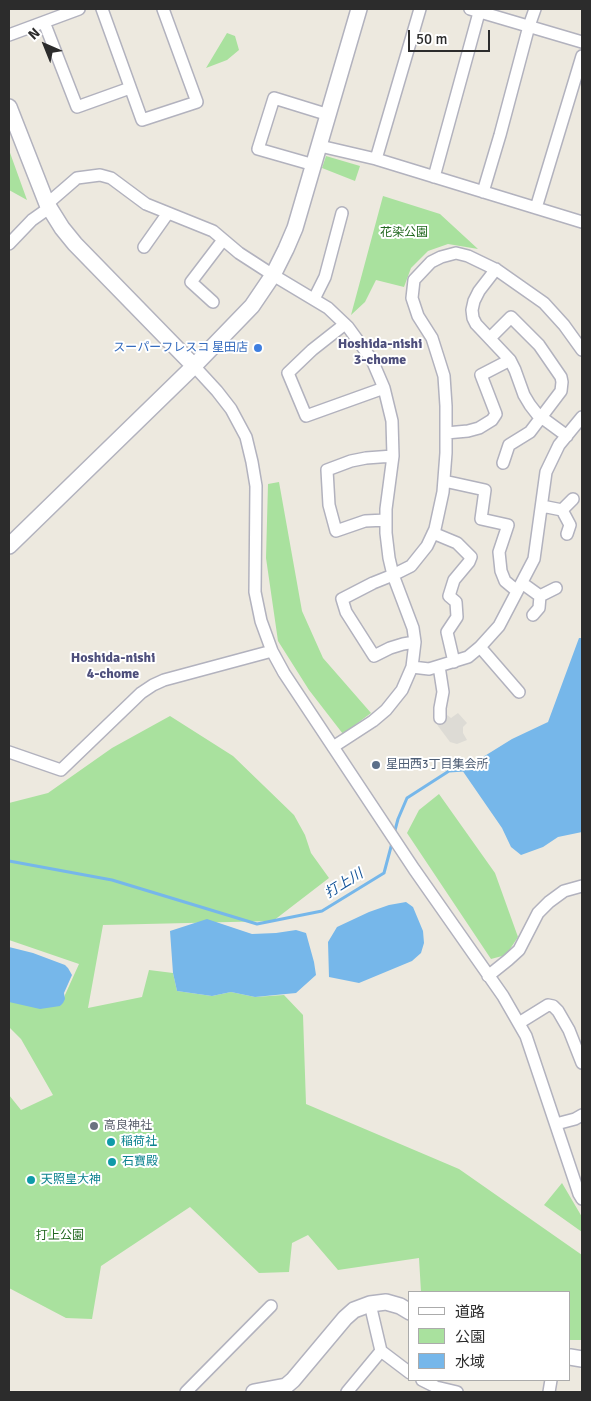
<!DOCTYPE html>
<meta charset="utf-8">
<style>
body{margin:0}
#map{position:relative;width:591px;height:1401px;overflow:hidden;background:#ede9df;font-family:Signika,"Noto Sans JP",sans-serif}
canvas{display:block}
.frame{position:absolute;inset:0;border:10px solid #2c2c2c;pointer-events:none}
.legend{position:absolute;left:408px;top:1291px;width:162px;height:90px;box-sizing:border-box;background:#fff;border:1px solid #ababab;margin:0;padding:6px 9px;list-style:none;font-size:15px;color:#2c2c2c}
.legend li{display:flex;align-items:center;gap:10px;height:25px}
.legend b{width:25px;border:1px solid #ababab}
.north{position:absolute;left:20px;top:20px;width:50px;height:50px;-webkit-text-stroke:4px #fff;paint-order:stroke;rotate:316deg;font-size:14px;font-weight:700;line-height:20px;text-align:center;color:#2c2c2c}
.north::after{content:'';display:block;margin:auto;width:18px;height:22px;background:#2c2c2c;clip-path:polygon(50% 0,100% 100%,50% 72%,0 100%)}
.scale{position:absolute;left:408px;top:30px;width:82px;height:22px;box-sizing:border-box;border:2px solid #2c2c2c;border-top:0;padding-left:6px;font-size:15px;line-height:18px;white-space:nowrap;color:#2c2c2c;-webkit-text-stroke:4px #fff;paint-order:stroke}
</style>
<div id="map">
<canvas width="591" height="1401"></canvas>
<div class="frame"></div>
<ul class="legend">
<li><b style="height:6px;background:#fff"></b>道路</li>
<li><b style="height:14px;background:#a9e19e"></b>公園</li>
<li><b style="height:14px;background:#76b7ea"></b>水域</li>
</ul>
<div class="north">N</div>
<div class="scale">50 m</div>
</div>
<script>
const ctx = document.querySelector('canvas').getContext('2d');
ctx.lineJoin = 'round';
function fill(path, color) {
  ctx.fillStyle = color;
  ctx.fill(path, 'evenodd');
}
function toPath(rows) {
  const path = new Path2D();
  for (const r of rows) {
    path.moveTo(r[0], r[1]);
    for (let i = 2; i < r.length; i += 2) path.lineTo(r[i], r[i + 1]);
  }
  return path;
}
function stroke(path, color, width, dash) {
  ctx.strokeStyle = color;
  ctx.lineWidth = width;
  ctx.lineCap = dash ? 'butt' : 'round';
  ctx.setLineDash(dash || []);
  ctx.stroke(path);
}
function drawText(font, color, halo, rows, align = 'center') {
  ctx.font = font + ' Signika,"Noto Sans JP",sans-serif';
  ctx.lineWidth = 4;
  ctx.setLineDash([]);
  ctx.textBaseline = 'middle';
  ctx.strokeStyle = halo;
  ctx.fillStyle = color;
  for (const [text, x, y, turn = 0] of rows) {
    ctx.save();
    ctx.translate(x, y);
    ctx.rotate((+turn || 0) * Math.PI / 180);
    ctx.textAlign = isNaN(turn) ? turn : align;
    if (halo) ctx.strokeText(text, 0, 0);
    ctx.fillText(text, 0, 0);
    ctx.restore();
  }
}
const green = toPath([
 [227,33,235,36,239,50,227,60,206,68],
 [9,150,27,200,9,190],
 [326,156,360,166,355,181,322,168],
 [383,196,440,214,478,249,448,244,428,251,411,268,404,287,376,280,365,302,351,315],
 [279,482,302,611,323,658,371,713,343,734,309,690,278,641,266,558,268,484],
 [170,716,233,756,294,815,305,835,311,853,329,878,273,921,103,925,88,1008,142,997,149,970,173,973,177,991,212,996,231,992,255,997,284,995,303,1015,306,1104,459,1169,582,1255,582,1340,570,1340,570,1292,421,1292,419,1258,338,1270,308,1235,292,1243,289,1272,259,1273,190,1207,101,1266,92,1319,66,1318,9,1288,9,1095,21,1110,53,1095,21,1039,9,1027,9,1001,60,1006,79,964,9,940,9,803,48,793,112,748],
 [439,794,495,873,518,937,506,955,491,959,407,833,419,810],
 [562,1183,582,1217,582,1232,544,1205]
]);
const plaza = toPath([
 [458,713,467,723,463,727,463,733,467,740,457,744,450,742,438,726,436,719,447,715,451,718]
]);
const water = toPath([
 [579,638,582,638,582,832,558,837,543,847,521,855,511,847,502,828,462,770,512,739,548,722],
 [406,902,413,907,423,931,424,943,421,953,412,961,359,983,329,977,328,942,337,927,369,912,389,905],
 [207,919,252,934,276,933,296,930,306,933,314,962,316,975,296,993,255,997,231,992,212,996,177,991,173,973,170,931],
 [9,947,33,953,65,965,68,968,72,975,64,993,65,999,63,1003,60,1006,40,1009,9,1002]
]);
const stream = toPath([
 [394,834,398,819,407,798,449,771,464,770],
 [9,861,112,880,257,924,322,911,384,873,392,843]
]);
const minor = toPath([
 [102,9,142,120,197,102,163,9],
 [470,9,582,42],
 [44,22,77,107,130,88],
 [9,35,79,9],
 [320,146,376,159,582,222],
 [376,159,420,9],
 [314,165,258,149,274,98,329,115],
 [434,177,480,9],
 [483,192,500,135,529,26,535,9],
 [47,204,77,178,100,175,111,178,146,204,213,231,239,253,273,275,328,308,348,327,372,360,384,388,392,421,393,456,386,509,386,533,389,558,393,575,413,628,415,642,412,667,402,690,386,710,373,721,333,747],
 [536,208,582,56],
 [9,244,32,220,49,208],
 [144,247,168,213],
 [496,269,479,291,474,301,472,310,473,318,476,324,510,360,515,370,524,395,530,405,537,414,567,436],
 [314,299,325,277,342,213],
 [213,302,191,282,223,240],
 [345,324,312,350,288,373,306,416,384,388],
 [490,338,511,317,539,345,561,377,562,382,561,391,530,432,509,445,503,463],
 [194,366,217,391,231,409,246,437,252,462,256,486,255,592,261,621,272,651,284,673,414,869,503,996,526,1036,579,1194,582,1199],
 [446,433,468,431,479,428,492,420,496,414,481,375,510,360],
 [444,481,485,490,481,519,508,525,499,552,501,571,505,581,517,591],
 [542,506,562,510,573,499],
 [562,510,570,525,567,534],
 [386,520,365,521,336,531,329,505,327,470,351,461,366,458,393,456],
 [433,533,457,543,471,557,469,562,454,580,449,596,456,602,457,617,447,632,454,662],
 [522,583,540,596,556,588],
 [533,615,539,608,540,596],
 [415,642,403,644,390,648,374,656,346,612,342,599,373,583,393,575,411,566,427,546,435,529,443,492,446,453,446,406,444,376,439,360,432,338,418,316,412,298,414,280,431,262,441,257,456,253,468,256,497,270,544,303,564,325,582,350],
 [480,647,519,692],
 [439,666,443,692,440,708,440,718],
 [412,667,429,669,468,657,480,647,499,626,534,559,546,472,559,445,582,417],
 [9,752,61,770,141,693,153,685,164,680,272,651],
 [488,976,508,960,519,950,538,913,549,902,564,891,582,886],
 [519,1023,548,1005,553,1006,558,1011,569,1030,582,1063],
 [556,1124,575,1119,582,1115],
 [370,1304,381,1351,410,1373],
 [422,1380,436,1387,457,1392],
 [186,1392,271,1306],
 [347,1392,381,1351],
 [549,1392,551,1380]
]);
const tertiary = toPath([
 [9,107,47,204,62,228,75,244,194,366],
 [9,546,194,366,252,306,273,275,286,249,295,228,359,9],
 [570,1357,582,1359],
 [254,1392,286,1386,293,1380,345,1318,354,1310,370,1304,386,1302,400,1306,410,1312]
]);
const markers = [
 [258,348,5,"#3f7fe0"],
 [376,765,5,"#5c6f8a"],
 [94,1126,5,"#6b7280"],
 [111,1142,5,"#0f9aa8"],
 [112,1162,5,"#0f9aa8"],
 [31,1180,5,"#0f9aa8"]
];
const parkNames = [
 ["花染公園",404,233],
 ["打上公園",60,1236]
];
const shopNames = [
 ["スーパーフレスコ 星田店",248,348]
];
const serviceNames = [
 ["星田西3丁目集会所",386,765]
];
const worshipNames = [
 ["高良神社",104,1126]
];
const cultureNames = [
 ["稲荷社",121,1142],
 ["石寶殿",122,1162],
 ["天照皇大神",41,1180]
];
const neighbourhoodNames = [
 ["Hoshida-nishi",380,344],
 ["3-chome",380,360],
 ["Hoshida-nishi",113,658],
 ["4-chome",113,674]
];
const waterNames = [
 ["打上川",344,884,-32]
];
fill(green, '#a9e19e');
fill(plaza, '#dddbd5');
fill(water, '#76b7ea');
stroke(stream, '#76b7ea', 3);
stroke(minor, '#b2b2be', 14);
stroke(tertiary, '#b2b2be', 18);
stroke(minor, '#fff', 11);
stroke(tertiary, '#fff', 15);
for (const [x, y, r, color] of markers) {
  const dot = new Path2D();
  dot.arc(x, y, r, 0, 2 * Math.PI);
  ctx.fillStyle = color;
  ctx.fill(dot);
  stroke(dot, '#fff', 2);
}
drawText('12px', '#20671e', '#fff', parkNames);
drawText('12px', '#366cbe', '#fff', shopNames, 'right');
drawText('12px', '#4e5e75', '#fff', serviceNames, 'left');
drawText('12px', '#5b616d', '#fff', worshipNames, 'left');
drawText('12px', '#0d838f', '#fff', cultureNames, 'left');
drawText('bold 14px', '#4d4e7b', '#fff', neighbourhoodNames);
drawText('italic 14px', '#135398', '#fff', waterNames);
</script>
